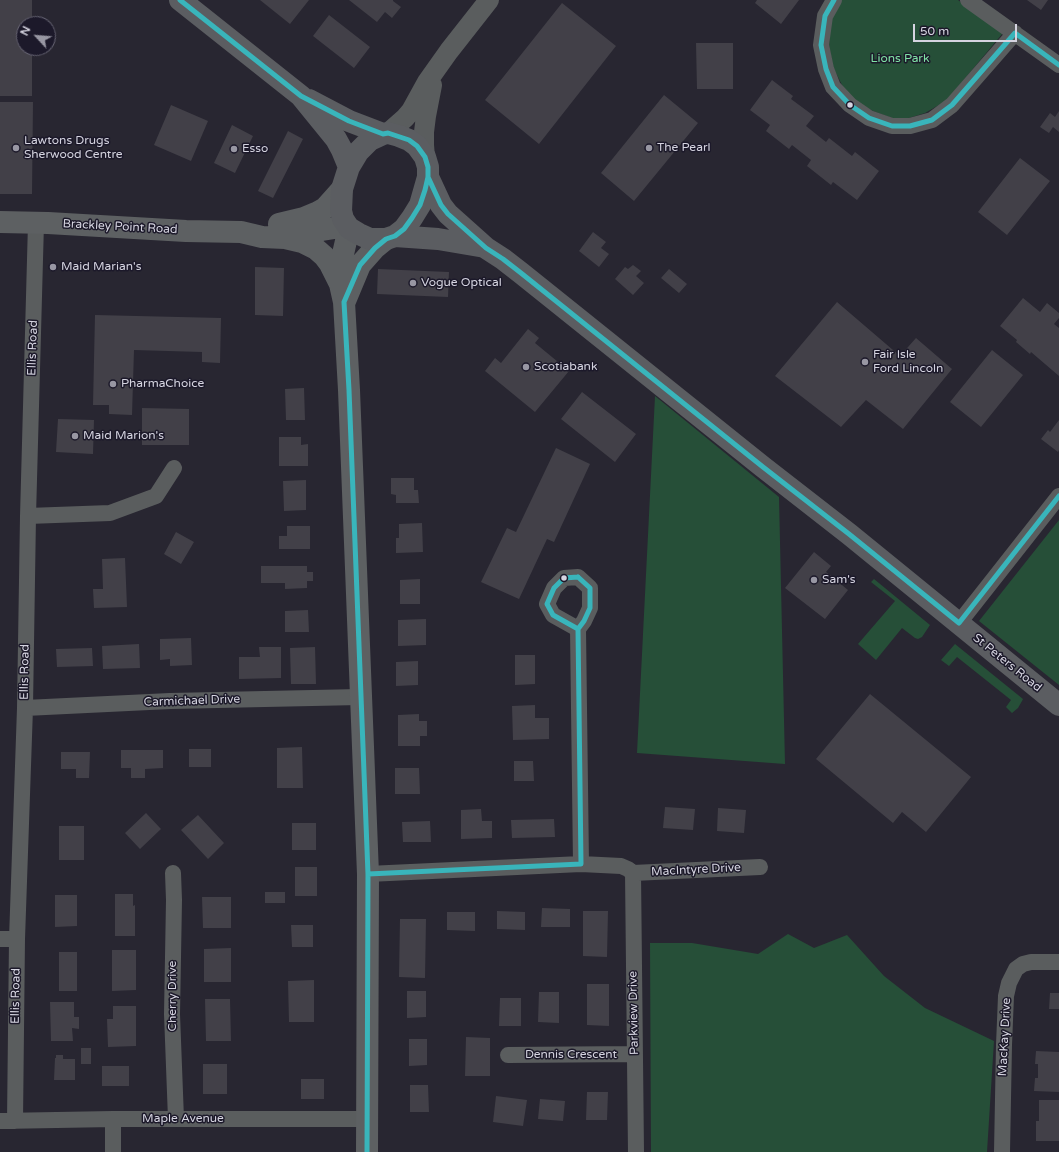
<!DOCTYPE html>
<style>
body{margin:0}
#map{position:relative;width:1059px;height:1152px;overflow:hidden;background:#282631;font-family:"Varela Round",sans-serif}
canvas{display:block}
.north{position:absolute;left:16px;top:16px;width:40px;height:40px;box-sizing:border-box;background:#1c192a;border:1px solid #666473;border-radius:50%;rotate:296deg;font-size:11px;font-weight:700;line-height:16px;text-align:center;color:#d5d4e0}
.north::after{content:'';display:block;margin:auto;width:14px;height:18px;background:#9897a3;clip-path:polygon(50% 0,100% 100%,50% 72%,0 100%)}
.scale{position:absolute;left:913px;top:24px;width:104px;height:18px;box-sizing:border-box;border:2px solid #d5d4e0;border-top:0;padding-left:5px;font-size:12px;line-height:14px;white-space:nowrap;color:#d5d4e0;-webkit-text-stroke:3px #1c192a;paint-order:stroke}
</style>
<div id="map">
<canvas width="1059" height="1152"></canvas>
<div class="north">N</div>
<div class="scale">50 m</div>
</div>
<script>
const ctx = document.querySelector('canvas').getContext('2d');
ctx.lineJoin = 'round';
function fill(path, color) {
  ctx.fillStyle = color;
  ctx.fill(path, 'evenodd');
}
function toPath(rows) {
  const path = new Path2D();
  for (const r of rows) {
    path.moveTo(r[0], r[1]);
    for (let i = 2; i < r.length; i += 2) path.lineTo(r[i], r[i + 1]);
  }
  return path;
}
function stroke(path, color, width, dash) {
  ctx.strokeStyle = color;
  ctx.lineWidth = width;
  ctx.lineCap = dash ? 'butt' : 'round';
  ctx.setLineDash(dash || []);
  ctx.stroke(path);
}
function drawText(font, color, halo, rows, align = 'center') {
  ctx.font = font + ' "Varela Round",sans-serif';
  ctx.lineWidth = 3;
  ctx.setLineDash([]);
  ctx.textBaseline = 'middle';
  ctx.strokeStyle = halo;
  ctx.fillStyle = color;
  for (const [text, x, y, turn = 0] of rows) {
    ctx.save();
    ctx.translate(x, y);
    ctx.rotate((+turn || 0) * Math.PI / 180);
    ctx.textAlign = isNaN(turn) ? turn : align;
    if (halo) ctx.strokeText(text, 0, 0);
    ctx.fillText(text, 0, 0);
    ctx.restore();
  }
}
const green = toPath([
 [841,0,958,0,1003,33,946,101,925,113,909,118,892,118,873,111,853,100,842,85,833,67,829,45,831,18],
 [655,396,779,497,785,764,637,753],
 [1059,520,1059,685,979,621],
 [874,579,930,625,922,637,918,639,915,638,902,628,876,660,858,644,895,601,871,582],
 [955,644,1023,699,1022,701,1018,708,1012,713,1006,707,1011,700,957,657,949,666,941,660],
 [788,934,814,948,847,935,884,976,925,1008,994,1041,987,1152,651,1152,650,943,692,943,758,954]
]);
const building = toPath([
 [0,0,32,0,32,24,24,24,24,48,32,48,32,96,0,96],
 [260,0,309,0,290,24],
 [349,0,393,0,393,1,401,7,392,18,385,12,377,22],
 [757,0,799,0,781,24,755,3],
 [1027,0,1048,0,1041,10],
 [562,3,616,46,539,144,485,100],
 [329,15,370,47,354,68,313,36],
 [696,43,733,43,733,89,697,89],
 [772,80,793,96,791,99,814,116,806,126,826,142,829,138,852,156,855,152,879,171,857,200,833,182,831,185,807,166,811,160,792,145,789,149,766,131,770,125,750,110],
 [664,95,698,123,634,201,601,173],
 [0,102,33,102,32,194,0,194],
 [171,105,208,121,191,161,154,145],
 [1059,111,1059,132,1053,127,1049,133,1040,127,1050,113,1055,117],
 [232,125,253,136,235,173,214,163],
 [288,131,303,139,273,198,258,191],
 [1020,158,1050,181,1007,235,978,212],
 [593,232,606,242,601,248,609,254,599,267,579,251],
 [633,265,641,271,636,276,644,283,633,295,615,279,625,267,628,269],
 [255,267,284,268,283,316,255,315],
 [378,269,449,272,448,297,377,294],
 [669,269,687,284,679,293,661,278],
 [1023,298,1040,312,1047,303,1059,313,1059,318,1054,324,1059,328,1059,376,1031,352,1030,354,1016,342,1017,340,1000,326],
 [837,302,900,356,916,338,952,369,903,429,866,400,841,427,775,376],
 [95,315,221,318,220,363,202,362,202,352,134,350,132,415,109,414,109,405,93,405],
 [528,329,539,338,535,343,569,371,535,412,485,371,495,358,501,363],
 [992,350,1023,375,981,427,950,402],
 [304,388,305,420,286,420,285,389],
 [582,392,636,434,615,462,561,419],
 [142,408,189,409,189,445,142,445],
 [58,419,94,420,93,454,56,452],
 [1059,420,1059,450,1058,452,1041,439,1048,430,1050,432],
 [279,437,301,437,301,445,308,444,308,466,279,466],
 [556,448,590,464,554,542,547,539,519,599,481,582,507,528,516,532],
 [391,478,414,478,414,490,418,490,419,503,396,503,396,495,391,494],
 [306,480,306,510,284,511,283,481],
 [422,523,423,552,396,553,396,538,399,538,399,524],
 [287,526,310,526,310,549,279,549,279,536,287,536],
 [176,532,194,542,181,564,164,554],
 [814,552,831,566,826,572,848,590,825,619,785,588],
 [125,558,127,607,94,608,93,589,103,589,102,559],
 [261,566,307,566,307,572,313,572,313,581,307,581,307,588,285,589,285,583,261,583],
 [420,579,420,604,400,604,400,580],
 [308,610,309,632,285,632,285,611],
 [426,619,426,645,398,646,398,620],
 [191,638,192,665,170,666,170,659,160,660,160,639],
 [139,644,140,668,103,669,102,646],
 [259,647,281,647,281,678,239,679,239,657,260,657],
 [315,647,316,684,291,684,290,648],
 [92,648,93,666,57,667,56,649],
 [515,655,535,655,535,684,515,685],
 [418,661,418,685,396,686,396,662],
 [870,694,971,777,926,832,902,812,893,823,816,759],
 [535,705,535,718,549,718,549,739,513,740,512,706],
 [419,714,419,721,427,721,427,736,420,736,420,746,398,746,398,715],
 [302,747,303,788,277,788,277,748],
 [189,749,211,749,211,767,189,767],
 [121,750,163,750,163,768,145,769,145,778,131,778,131,768,121,768],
 [61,752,90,752,89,778,76,778,76,769,61,769],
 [514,761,533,761,534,781,514,781],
 [395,768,419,768,420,794,395,794],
 [665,807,695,809,693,830,663,828],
 [718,808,746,810,744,833,717,831],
 [481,809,482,821,492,821,492,838,461,839,461,810],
 [146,813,161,829,140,849,125,833],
 [198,815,224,843,208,859,181,830],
 [554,819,555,837,512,838,511,820],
 [430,821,431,842,403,842,402,822],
 [292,823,316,823,316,850,292,850],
 [59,826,84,826,84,860,59,860],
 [295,867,317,867,317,896,295,896],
 [265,892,285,892,285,903,265,903],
 [115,894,133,894,133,906,135,905,135,936,115,936],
 [55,895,77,895,77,926,55,927],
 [202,897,231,897,231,928,203,928],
 [542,908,570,909,570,927,541,927],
 [497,911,525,912,525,930,497,929],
 [583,911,608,911,607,957,583,956],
 [447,912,475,912,475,931,447,930],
 [400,919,426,919,425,978,399,977],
 [291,925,313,925,313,947,292,947],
 [231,948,231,982,204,982,204,949],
 [112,950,136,950,136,990,112,991],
 [59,952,77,952,77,991,59,991],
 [314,980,314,1022,289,1022,288,981],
 [587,984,609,984,609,1026,587,1025],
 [407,991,426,991,426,1017,407,1018],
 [539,992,559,992,559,1023,538,1022],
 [1050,993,1059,993,1059,1009,1049,1009],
 [500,998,521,998,521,1026,499,1026],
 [205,999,230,999,231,1041,206,1041],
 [50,1002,74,1002,74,1017,79,1017,79,1029,72,1028,73,1041,51,1041],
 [113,1006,136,1006,136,1046,108,1047,107,1019,113,1019],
 [466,1037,490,1038,490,1076,465,1076],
 [409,1039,427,1039,427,1065,409,1066],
 [81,1048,91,1048,91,1064,81,1064],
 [1036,1051,1059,1052,1059,1092,1034,1091,1035,1078,1038,1078,1038,1064,1035,1064],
 [56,1055,63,1055,63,1059,75,1059,75,1080,54,1080,55,1058,56,1058],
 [203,1064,227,1064,227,1094,203,1094],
 [102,1066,129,1066,129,1086,102,1086],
 [301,1079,324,1079,324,1099,301,1099],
 [410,1085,428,1085,429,1112,410,1112],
 [587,1092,608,1092,607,1120,586,1120],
 [496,1096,527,1100,523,1126,493,1122],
 [540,1099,565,1101,563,1121,538,1119],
 [1039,1100,1059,1100,1059,1141,1036,1141,1036,1121,1039,1121]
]);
const minor = toPath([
 [834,0,825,16,821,45,826,69,833,87,850,105,869,118,892,126,910,126,932,120,952,105,1015,33],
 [968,0,1059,65],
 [28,516,110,513,156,496,174,468],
 [959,623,1059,496],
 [578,629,553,615,547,604,554,588,564,578,578,577,590,588,590,608,584,621,578,629,581,864],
 [25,708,170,701,360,697],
 [173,873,174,900,172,1014,176,1119],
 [633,873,636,1152],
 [633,873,760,867],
 [368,874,581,864,621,866,628,869,633,873],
 [0,939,17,939],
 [508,1055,635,1054],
 [113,1119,113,1152],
 [0,1121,113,1119,367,1119],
 [15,1121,17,939,25,708,28,516,36,223],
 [1002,1152,1004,1045,1006,996,1009,983,1016,969,1023,964,1031,962,1059,962]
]);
const tertiary = toPath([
 [388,133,405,118,411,111,427,82,449,51,489,0],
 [425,157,424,145,424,132,426,116,432,85]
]);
const secondary = toPath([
 [0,222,48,223,186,231,241,232,262,237,285,238,322,230,347,226],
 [279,224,304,218,316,213,325,208,342,189],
 [349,228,343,254,340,284,344,302,349,390,368,874,367,1152],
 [285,238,302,242,316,249,324,256,330,264,340,284],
 [345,301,360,265,375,248,386,239]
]);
const primary = toPath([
 [180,0,301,96,336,139,342,150,349,167],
 [309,100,349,121,383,134],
 [388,133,399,136,409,140,417,146,425,157,428,167,428,177,420,205,412,218,404,229,395,236,386,239,370,239,359,234,349,228,343,219,341,211,342,189,349,167,358,152,370,140,383,134,388,133],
 [428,177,441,205,448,214,486,248,503,259,521,273,763,467,849,534,1059,705],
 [395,236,438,239,485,247]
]);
const bus1 = toPath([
 [180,0,301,96,349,121,383,134,388,133,409,140,417,146,425,157,428,167,428,177,425,190,420,205,412,218,404,229,395,236,386,239,375,248,360,265,344,302,349,390,368,874,367,1152],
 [834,0,825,16,821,45,826,69,833,87,850,105,869,118,892,126,910,126,932,120,952,105,1015,33,1059,65],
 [428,177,441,205,448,214,486,248,503,259,521,273,763,467,849,534,959,623,1059,496],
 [578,577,590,588,590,608,584,621,578,629,553,615,547,604,554,588,564,578,578,577],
 [368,874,581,864,578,629]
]);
const markers = [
 [850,105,3.5,"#d5d4e0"],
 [16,148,4,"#9897a3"],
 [649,148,4,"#9897a3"],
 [234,149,4,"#9897a3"],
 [53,267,4,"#9897a3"],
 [413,283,4,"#9897a3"],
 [865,362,4,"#9897a3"],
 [526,367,4,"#9897a3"],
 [113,384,4,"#9897a3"],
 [75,436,4,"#9897a3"],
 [564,578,3.5,"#d5d4e0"],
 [814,580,4,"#9897a3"]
];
const parkNames = [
 ["Lions Park",900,59]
];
const poiNames = [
 ["Lawtons Drugs",24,141],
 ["Sherwood Centre",24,155],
 ["The Pearl",657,148],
 ["Esso",242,149],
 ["Maid Marian's",61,267],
 ["Vogue Optical",421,283],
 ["Fair Isle",873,355],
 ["Ford Lincoln",873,369],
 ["Scotiabank",534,367],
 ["PharmaChoice",121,384],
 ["Maid Marion's",83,436],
 ["Sam's",822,580]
];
const streetNames = [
 ["Brackley Point Road",120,227,3],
 ["Ellis Road",33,348,-88],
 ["St Peters Road",1007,663,39],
 ["Ellis Road",25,672,-89],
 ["Carmichael Drive",192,701,-2],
 ["MacIntyre Drive",696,870,-3],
 ["Ellis Road",16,996,-89],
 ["Cherry Drive",173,996,-90],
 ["Parkview Drive",634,1013,-91],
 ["MacKay Drive",1005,1037,-87],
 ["Dennis Crescent",571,1055],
 ["Maple Avenue",183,1119]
];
fill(green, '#264f38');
fill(building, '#424048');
stroke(minor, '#5a5d5e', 16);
stroke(tertiary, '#5a5d5e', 20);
stroke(secondary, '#5d6062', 22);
stroke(primary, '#5b5d61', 22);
stroke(bus1, '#39b5bb', 5);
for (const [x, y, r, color] of markers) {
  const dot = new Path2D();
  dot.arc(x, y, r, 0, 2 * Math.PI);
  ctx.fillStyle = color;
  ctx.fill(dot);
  stroke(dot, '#1c192a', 1.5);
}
drawText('12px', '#80e3a6', '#1c192a', parkNames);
drawText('12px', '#d5d4e0', '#1c192a', poiNames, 'left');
drawText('12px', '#d5d4e0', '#1c192a', streetNames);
</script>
